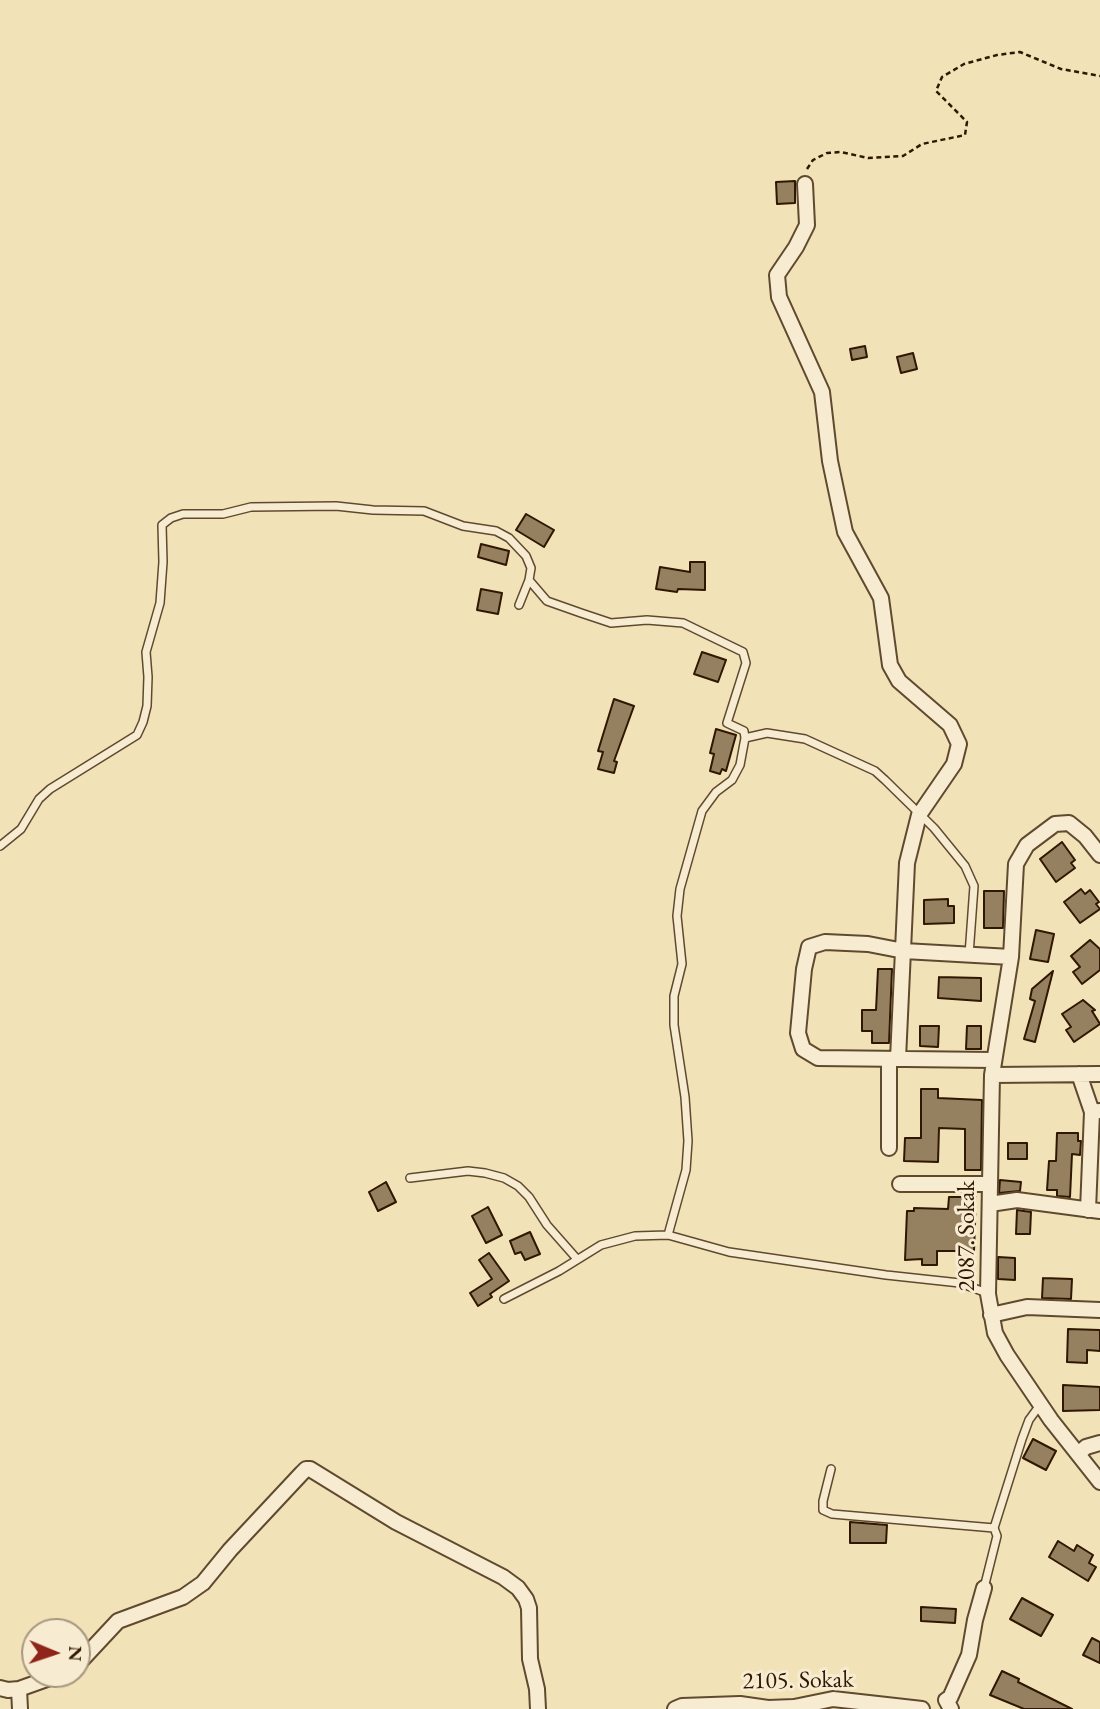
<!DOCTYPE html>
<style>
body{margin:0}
#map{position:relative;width:1100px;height:1709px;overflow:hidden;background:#f2e2b8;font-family:"EB Garamond",serif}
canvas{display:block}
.north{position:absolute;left:21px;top:1618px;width:70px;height:70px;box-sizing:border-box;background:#f7ecd1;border:2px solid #a7977e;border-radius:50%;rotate:92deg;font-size:19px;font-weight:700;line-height:28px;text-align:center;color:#301701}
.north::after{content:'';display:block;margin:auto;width:24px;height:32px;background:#8f2418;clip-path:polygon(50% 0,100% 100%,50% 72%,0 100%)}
</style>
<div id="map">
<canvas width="1100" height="1709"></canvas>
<div class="north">N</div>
</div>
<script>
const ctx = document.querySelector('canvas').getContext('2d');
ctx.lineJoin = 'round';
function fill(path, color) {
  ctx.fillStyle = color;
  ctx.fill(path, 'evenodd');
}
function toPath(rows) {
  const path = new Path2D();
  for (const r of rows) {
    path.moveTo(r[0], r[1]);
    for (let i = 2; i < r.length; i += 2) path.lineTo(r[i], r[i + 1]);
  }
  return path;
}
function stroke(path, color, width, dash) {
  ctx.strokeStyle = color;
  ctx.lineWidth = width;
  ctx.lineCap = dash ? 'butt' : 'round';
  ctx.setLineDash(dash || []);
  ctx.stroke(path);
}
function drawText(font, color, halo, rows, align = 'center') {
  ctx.font = font + ' "EB Garamond",serif';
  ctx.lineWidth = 6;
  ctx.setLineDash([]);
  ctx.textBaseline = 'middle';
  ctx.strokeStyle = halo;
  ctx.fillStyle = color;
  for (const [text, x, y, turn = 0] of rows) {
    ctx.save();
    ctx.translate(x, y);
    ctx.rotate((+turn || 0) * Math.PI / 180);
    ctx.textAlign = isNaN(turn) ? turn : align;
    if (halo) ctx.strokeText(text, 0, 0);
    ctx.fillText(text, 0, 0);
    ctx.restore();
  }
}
const building = toPath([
 [795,181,795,203,777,204,776,182,795,181],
 [865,346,867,357,852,360,850,349,865,346],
 [913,353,917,369,901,373,897,357,913,353],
 [526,514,554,530,544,547,516,530,526,514],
 [481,544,509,551,506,565,478,557,481,544],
 [690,562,705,562,705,590,678,589,677,592,656,589,660,567,690,572,690,562],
 [481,589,502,593,498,614,477,610,481,589],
 [702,652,726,660,718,682,694,674,702,652],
 [614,699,634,706,614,761,617,762,614,773,598,769,603,752,598,751,614,699],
 [716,729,736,735,726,771,722,769,720,774,710,771,714,754,710,753,716,729],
 [1062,842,1075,860,1071,863,1075,868,1056,882,1040,859,1062,842],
 [1081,889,1085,894,1090,890,1099,902,1096,904,1100,909,1080,923,1064,902,1081,889],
 [984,891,1004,891,1003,928,984,928,984,891],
 [948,899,948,906,954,906,954,923,924,924,924,900,948,899],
 [1036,930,1054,934,1048,962,1030,959,1036,930],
 [1090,940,1100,949,1100,970,1082,984,1073,972,1080,967,1071,956,1090,940],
 [878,969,892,969,889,1043,872,1043,872,1031,862,1031,862,1010,876,1010,878,969],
 [1053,971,1035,1042,1024,1039,1035,1001,1030,999,1032,989,1053,971],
 [939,977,981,978,981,1001,938,998,939,977],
 [1083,1000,1095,1010,1092,1011,1100,1024,1074,1042,1066,1030,1071,1027,1062,1014,1083,1000],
 [920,1026,939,1026,938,1047,920,1046,920,1026],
 [967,1026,981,1026,981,1049,966,1049,967,1026],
 [921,1089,938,1089,938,1098,982,1100,981,1170,965,1170,965,1129,939,1128,938,1162,904,1161,905,1138,921,1138,921,1089],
 [1057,1133,1078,1133,1078,1141,1081,1141,1080,1155,1072,1154,1070,1197,1057,1196,1057,1190,1047,1190,1049,1161,1056,1161,1057,1133],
 [1008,1143,1027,1143,1027,1159,1008,1159,1008,1143],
 [1000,1180,1021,1182,1020,1191,999,1193,1000,1180],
 [386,1182,396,1202,378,1211,369,1192,386,1182],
 [949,1197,976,1197,974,1251,937,1251,937,1265,922,1265,922,1259,905,1260,907,1211,914,1211,914,1208,948,1209,949,1197],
 [488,1207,502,1235,486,1243,472,1216,488,1207],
 [1017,1210,1031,1212,1030,1234,1016,1234,1017,1210],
 [530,1232,540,1254,525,1260,521,1252,515,1254,510,1241,530,1232],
 [489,1253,509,1281,490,1294,492,1297,478,1306,470,1293,492,1279,479,1260,489,1253],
 [998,1257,1015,1258,1015,1280,998,1279,998,1257],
 [1043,1278,1072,1279,1071,1299,1042,1298,1043,1278],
 [1068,1329,1100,1330,1100,1351,1087,1350,1087,1363,1067,1362,1068,1329],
 [1063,1385,1100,1387,1100,1410,1063,1411,1063,1385],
 [1033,1439,1056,1451,1046,1470,1023,1458,1033,1439],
 [850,1522,887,1525,886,1543,850,1543,850,1522],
 [1058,1541,1074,1551,1077,1545,1093,1555,1089,1563,1096,1567,1088,1581,1049,1557,1058,1541],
 [1022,1598,1053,1615,1041,1636,1010,1619,1022,1598],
 [921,1607,956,1609,955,1623,921,1621,921,1607],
 [1092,1638,1100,1642,1100,1663,1083,1655,1092,1638],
 [1002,1671,1019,1679,1018,1682,1072,1709,1024,1709,990,1695,1002,1671]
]);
const path = toPath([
 [807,169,813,160,827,153,841,152,868,158,903,156,922,144,965,135,967,122,936,91,942,77,964,64,997,55,1020,52,1061,69,1100,76]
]);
const lane = toPath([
 [519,605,529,580,547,601,581,613,611,623,647,620,683,623,743,652,746,663,727,723,744,731,745,738,767,733,805,739,875,771,885,780,934,828,965,866,974,886,969,955],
 [0,846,21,829,39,799,50,789,137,735,143,722,147,706,148,677,146,652,160,603,163,562,162,525,171,518,183,514,223,514,251,507,336,506,373,510,424,511,463,526,496,531,509,538,526,556,531,568,529,580],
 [410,1178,468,1171,485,1173,504,1178,518,1186,529,1197,547,1225,577,1259],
 [668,1235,686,1170,688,1141,685,1097,674,1025,674,996,682,964,677,916,680,889,702,811,716,792,732,780,740,765,745,738],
 [504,1299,559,1271,601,1245,635,1236,668,1235,729,1252,886,1275,960,1283,987,1293],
 [831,1469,823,1501,823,1510,832,1514,994,1528,997,1536,984,1588],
 [994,1528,1022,1439,1029,1420,1040,1405]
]);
const street = toPath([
 [805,184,807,225,796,247,777,275,779,297,822,392,830,461,845,532,881,598,890,665,899,681,950,725,959,744,954,764,919,815,907,863,898,1059],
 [1100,855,1085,836,1069,823,1055,824,1027,845,1016,864,1011,957,992,1075,988,1294,995,1333,1007,1355,1051,1420,1100,1482],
 [993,1060,818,1058,803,1049,798,1033,804,969,809,947,825,942,868,944,904,951,1011,957],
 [1079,1074,1092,1112],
 [992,1075,1100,1074],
 [889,1148,889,1059],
 [900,1184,990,1184],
 [990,1204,1017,1200,1100,1211],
 [1088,1210,1092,1112,1100,1111],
 [991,1315,1027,1307,1100,1310],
 [1078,1454,1086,1447,1100,1443],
 [77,1665,118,1621,183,1597,203,1583,230,1550,302,1473,306,1469,310,1469,396,1522,503,1577,518,1588,526,1599,529,1608,530,1659,537,1689,538,1709],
 [0,1688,8,1690,19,1689,61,1674],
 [19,1689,20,1709],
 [675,1709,682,1706,740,1704,768,1708,794,1707,833,1699,922,1709],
 [951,1709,946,1700,950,1698,969,1655,975,1620,984,1588]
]);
const streetNames = [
 ["2087. Sokak",967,1236,-90],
 ["2105. Sokak",798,1681,-1]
];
fill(building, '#958160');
stroke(building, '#301701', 2);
stroke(lane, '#604a2f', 10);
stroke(street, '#604a2f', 18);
stroke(path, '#301701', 2.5, [5, 3.5]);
stroke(lane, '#f7ecd1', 7);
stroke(street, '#f7ecd1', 14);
drawText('24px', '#301701', '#f7ecd1', streetNames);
</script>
